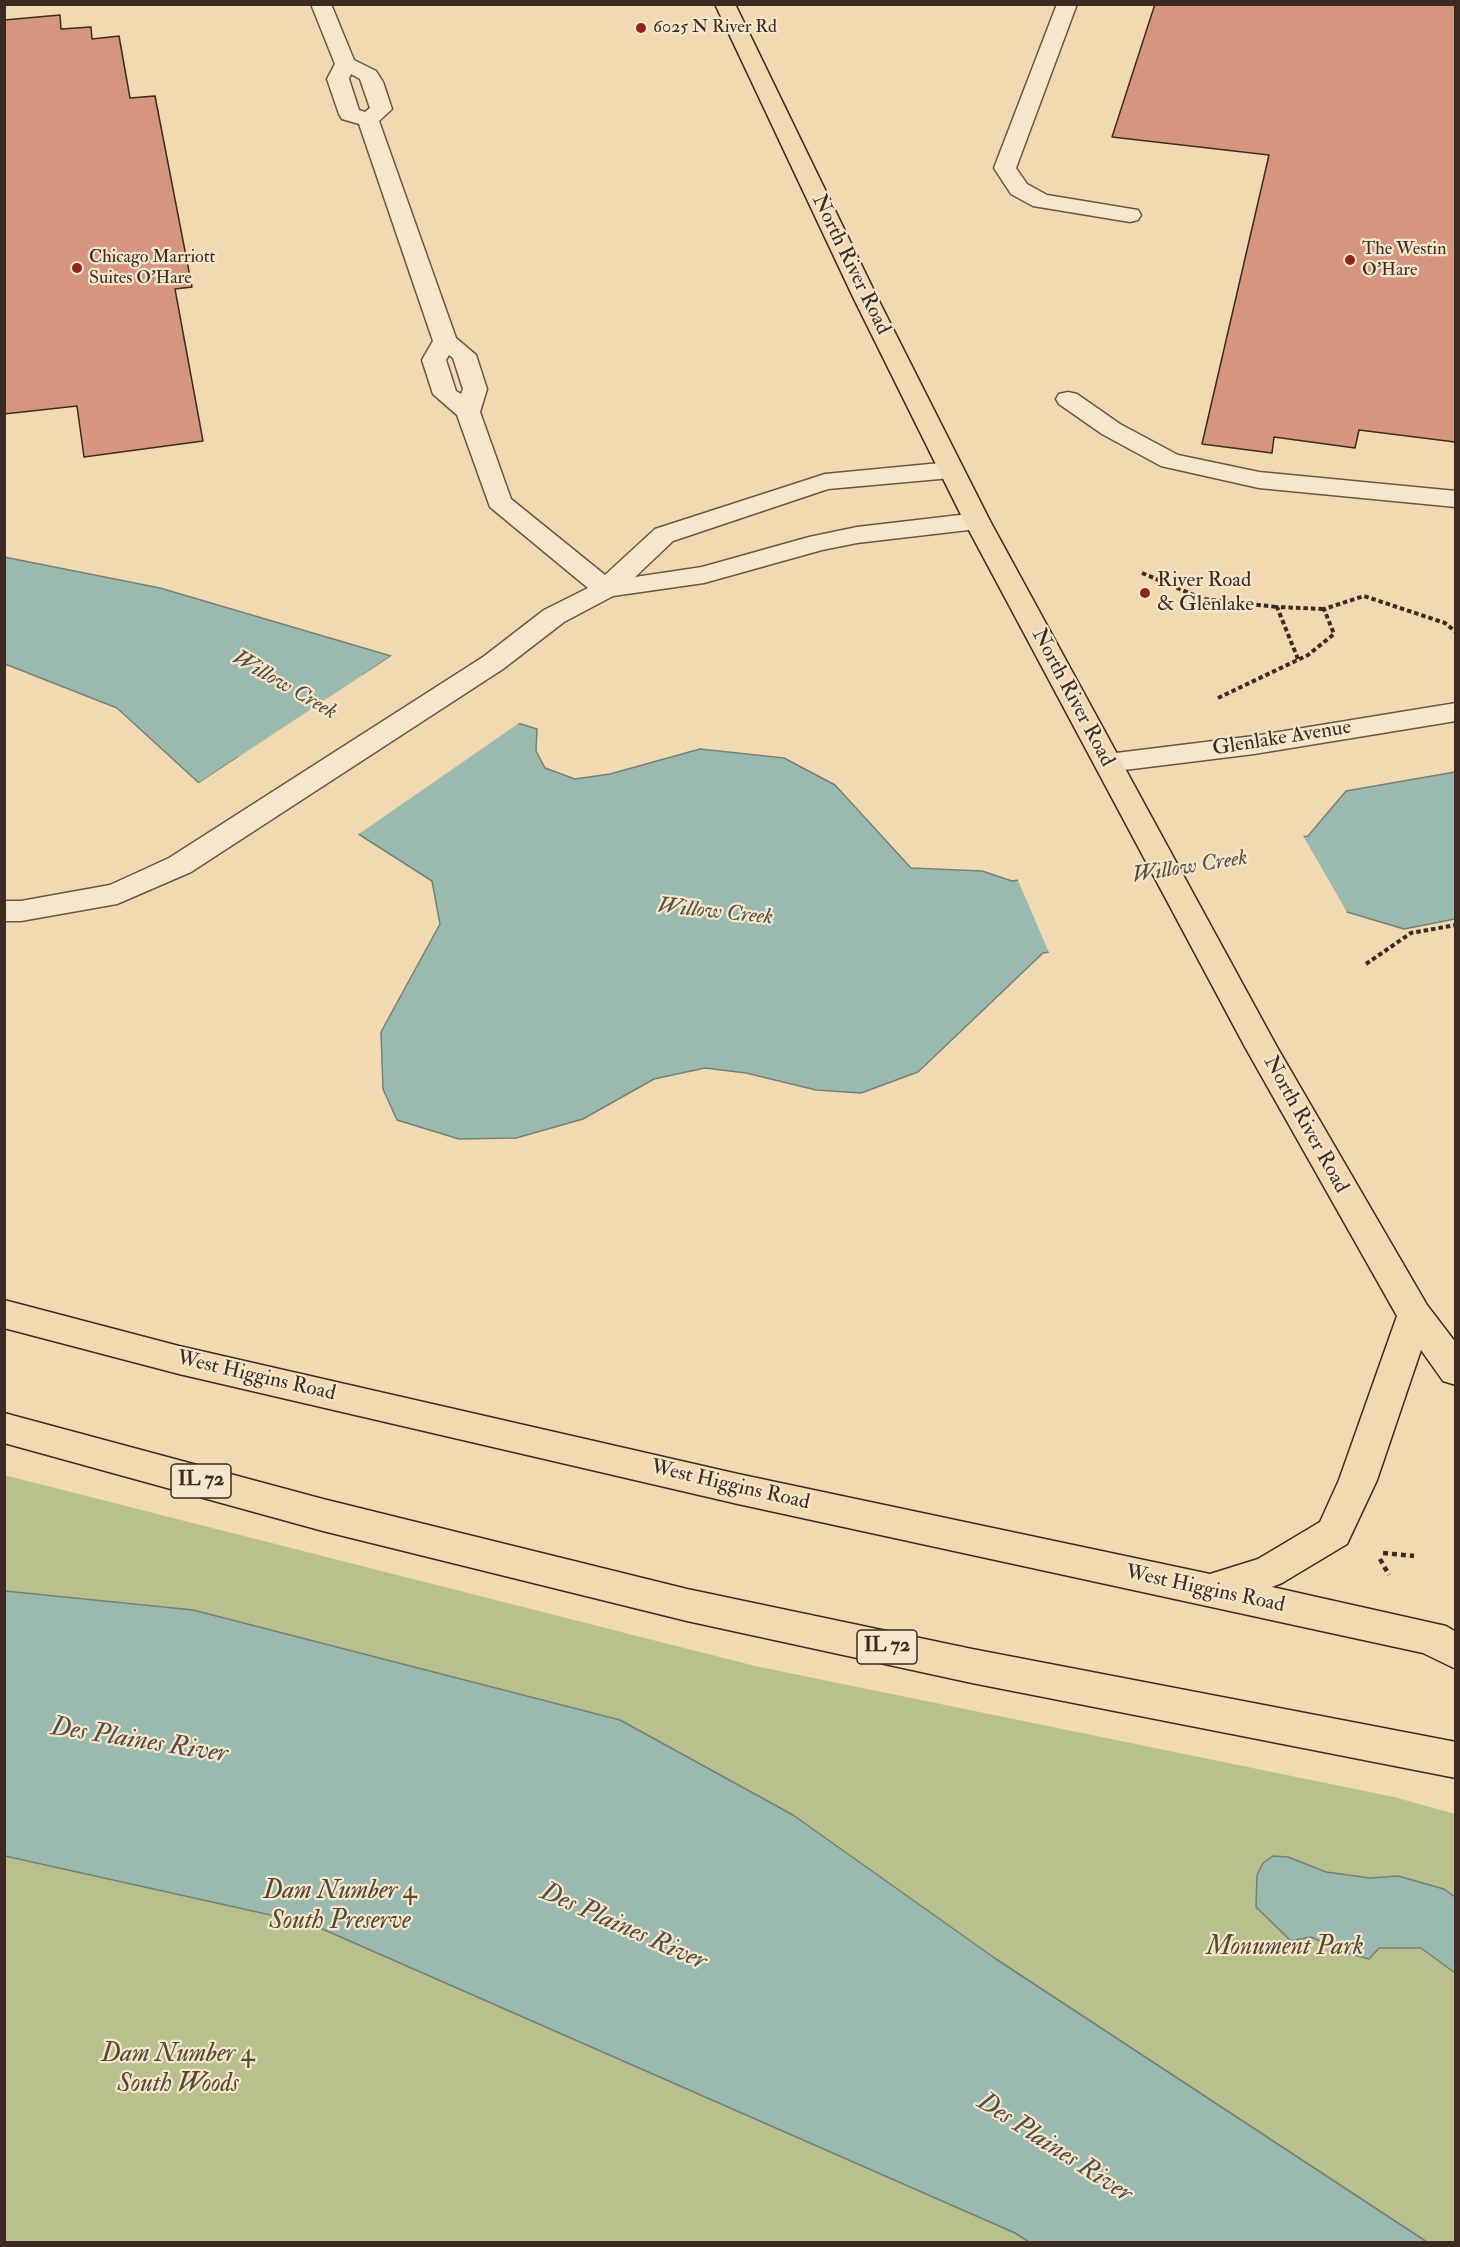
<!DOCTYPE html>
<style>
body{margin:0}
#map{position:relative;width:1460px;height:2247px;overflow:hidden;background:#f1d9b1;font-family:"IM FELL Double Pica",serif}
canvas{display:block}
.frame{position:absolute;inset:0;border:6px solid #3d2a22;pointer-events:none}
</style>
<div id="map">
<canvas width="1460" height="2247"></canvas>
<div class="frame"></div>
</div>
<script>
const ctx = document.querySelector('canvas').getContext('2d');
ctx.lineJoin = 'round';
function fill(path, color) {
  ctx.fillStyle = color;
  ctx.fill(path, 'evenodd');
}
function toPath(rows) {
  const path = new Path2D();
  for (const r of rows) {
    path.moveTo(r[0], r[1]);
    for (let i = 2; i < r.length; i += 2) path.lineTo(r[i], r[i + 1]);
  }
  return path;
}
function stroke(path, color, width, dash) {
  ctx.strokeStyle = color;
  ctx.lineWidth = width;
  ctx.lineCap = dash ? 'butt' : 'round';
  ctx.setLineDash(dash || []);
  ctx.stroke(path);
}
function drawText(font, color, halo, rows, align = 'center') {
  ctx.font = font + ' "IM FELL Double Pica",serif';
  ctx.lineWidth = 4.5;
  ctx.setLineDash([]);
  ctx.textBaseline = 'middle';
  ctx.strokeStyle = halo;
  ctx.fillStyle = color;
  for (const [text, x, y, turn = 0] of rows) {
    ctx.save();
    ctx.translate(x, y);
    ctx.rotate((+turn || 0) * Math.PI / 180);
    ctx.textAlign = isNaN(turn) ? turn : align;
    if (halo) ctx.strokeText(text, 0, 0);
    ctx.fillText(text, 0, 0);
    ctx.restore();
  }
}
const green = toPath([
 [4,1475,755,1666,1394,1797,1455,1814,1455,2242,5,2242]
]);
const water = toPath([
 [4,557,160,588,391,656,363,675,537,729,536,751,545,768,575,779,610,774,700,749,784,758,835,785,911,868,982,871,1012,881,1308,836,1346,791,1455,772,1455,919,1404,929,1347,912,1344,908,1043,953,918,1072,861,1093,816,1090,746,1073,705,1068,654,1079,583,1119,516,1138,459,1139,397,1120,383,1089,381,1032,440,924,432,881,238,757,199,783,117,708,5,664,4,557],
 [5,1591,193,1610,620,1720,793,1815,996,1959,1427,2242,1029,2242,1015,2233,311,1924,5,1856,5,1591],
 [1273,1856,1288,1857,1326,1872,1370,1878,1398,1876,1444,1889,1455,1897,1455,1973,1421,1948,1379,1948,1369,1959,1343,1952,1311,1937,1291,1941,1256,1907,1257,1875,1263,1863,1273,1856]
]);
const pier = toPath([
 [393,655,393,659,369,674,522,721,356,836,238,761,200,786,196,785],
 [1302,834,1347,912,1050,955,1017,878]
]);
const building = toPath([
 [1155,4,1455,4,1455,442,1359,430,1355,448,1274,437,1272,453,1202,444,1269,155,1112,137,1155,4],
 [60,15,61,29,91,27,92,39,119,36,130,98,155,96,192,287,175,289,203,441,84,457,77,406,4,414,4,20,60,15]
]);
const pathFar1 = toPath([
 [1142,573,1203,599,1277,607],
 [1298,659,1277,607,1324,609],
 [1218,698,1308,655,1334,634,1324,609,1364,596,1445,623,1456,632],
 [1366,964,1411,933,1456,925]
]);
const path = toPath([
 [1383,1553,1414,1556],
 [1380,1559,1389,1575]
]);
const minor = toPath([
 [311,4,331,4,354,60,376,71,383,82,392,109,379,121,456,338,476,355,487,389,480,412,511,499,605,575,655,529,825,474,951,462,960,465,964,470,960,475,951,478,828,489,673,541,635,577,702,567,809,537,857,527,977,513,986,515,990,521,986,527,977,529,857,543,822,550,704,583,613,596,564,622,503,669,191,872,117,904,21,921,4,921,4,901,21,901,110,885,169,858,483,657,544,610,588,588,490,507,457,415,433,394,422,360,433,341,359,124,342,119,339,114,327,79,335,64,311,4],
 [351,74,360,79,361,82,370,108,365,112,359,110,349,79,351,74],
 [449,355,453,358,463,389,461,394,456,391,446,360,449,355],
 [1057,4,1077,4,1016,168,1027,184,1047,195,1138,210,1141,215,1138,220,1130,222,1033,206,1011,194,994,168,1057,4],
 [1068,392,1077,394,1120,424,1178,455,1259,472,1456,491,1456,507,1259,488,1161,466,1102,434,1059,404,1056,399,1059,394,1068,392],
 [1456,703,1456,721,1254,754,1108,772,1098,770,1094,763,1098,756,1108,754,1254,736,1456,703]
]);
const major = toPath([
 [715,4,735,4,877,297,990,521,1277,1047,1427,1305,1456,1343,1456,1385,1443,1381,1421,1350,1377,1480,1347,1544,1282,1583,1272,1587,1446,1626,1456,1632,1456,1669,1423,1653,738,1504,179,1374,4,1328,4,1300,179,1346,738,1474,1210,1574,1258,1559,1320,1522,1339,1480,1397,1316,1245,1047,964,521,853,297,715,4],
 [4,1413,323,1499,687,1589,972,1649,1456,1742,1456,1778,972,1683,687,1621,323,1531,4,1443,4,1413]
]);
const markers = [
 [641,28,6,"#8f2418"],
 [1350,260,6,"#8f2418"],
 [77,268,6,"#8f2418"],
 [1145,593,6,"#8f2418"]
];
const farPoinames = [
 ["6025 N River Rd",653,28],
 ["The Westin",1362,250],
 ["O'Hare",1362,271],
 ["Chicago Marriott",89,258],
 ["Suites O'Hare",89,279]
];
const shields = [
 [201,1481,60],
 [887,1647,60]
];
const shieldNames = [
 ["IL 72",201,1481],
 ["IL 72",887,1647]
];
const streetNames = [
 ["North River Road",850,265,64],
 ["North River Road",1072,698,62],
 ["Glenlake Avenue",1282,739,-9],
 ["North River Road",1305,1125,61],
 ["West Higgins Road",256,1377,13],
 ["West Higgins Road",730,1486,13],
 ["West Higgins Road",1205,1590,12]
];
const poiNames = [
 ["River Road",1157,581],
 ["& Glenlake",1157,605]
];
const waterNames = [
 ["Willow Creek",284,686,30],
 ["Willow Creek",1190,868,-9],
 ["Willow Creek",715,913,6]
];
const nearParknames = [
 ["Dam Number 4",340,1892],
 ["South Preserve",340,1922],
 ["Monument Park",1285,1948],
 ["Dam Number 4",178,2055],
 ["South Woods",178,2085]
];
const nearWaternames = [
 ["Des Plaines River",139,1742,9],
 ["Des Plaines River",623,1928,24],
 ["Des Plaines River",1054,2149,33]
];
fill(green, '#b8c08d');
fill(water, '#9bbaaf');
stroke(water, '#758077', 1.5);
fill(pier, '#f1d9b1');
fill(building, '#d6957e');
stroke(building, '#3d2a22', 1.5);
stroke(minor, '#6a5646', 3);
stroke(major, '#3d2a22', 3);
stroke(pathFar1, '#3d2a22', 4, [4.5, 3]);
stroke(path, '#3d2a22', 4.5, [5, 4]);
fill(minor, '#f6e6cc');
fill(major, '#f1d9b1');
for (const [x, y, r, color] of markers) {
  const dot = new Path2D();
  dot.arc(x, y, r, 0, 2 * Math.PI);
  ctx.fillStyle = color;
  ctx.fill(dot);
  stroke(dot, '#f6e6cc', 2);
}
drawText('18px', '#3d2a22', '#f6e6cc', farPoinames, 'left');
for (const [x, y, w] of shields) {
  const box = new Path2D();
  box.roundRect(x - w / 2, y - 17, w, 34, 4.5);
  ctx.fillStyle = '#f6e6cc';
  ctx.fill(box);
  stroke(box, '#3d2a22', 1.5);
}
drawText('bold 20px', '#3d2a22', null, shieldNames);
drawText('21px', '#3d2a22', '#f6e6cc', streetNames);
drawText('21px', '#3d2a22', '#f6e6cc', poiNames, 'left');
drawText('italic 22px', '#544e45', '#f6e6cc', waterNames);
drawText('italic 26px', '#564837', '#f6e6cc', nearParknames);
drawText('italic 27px', '#544e45', '#f6e6cc', nearWaternames);
</script>
